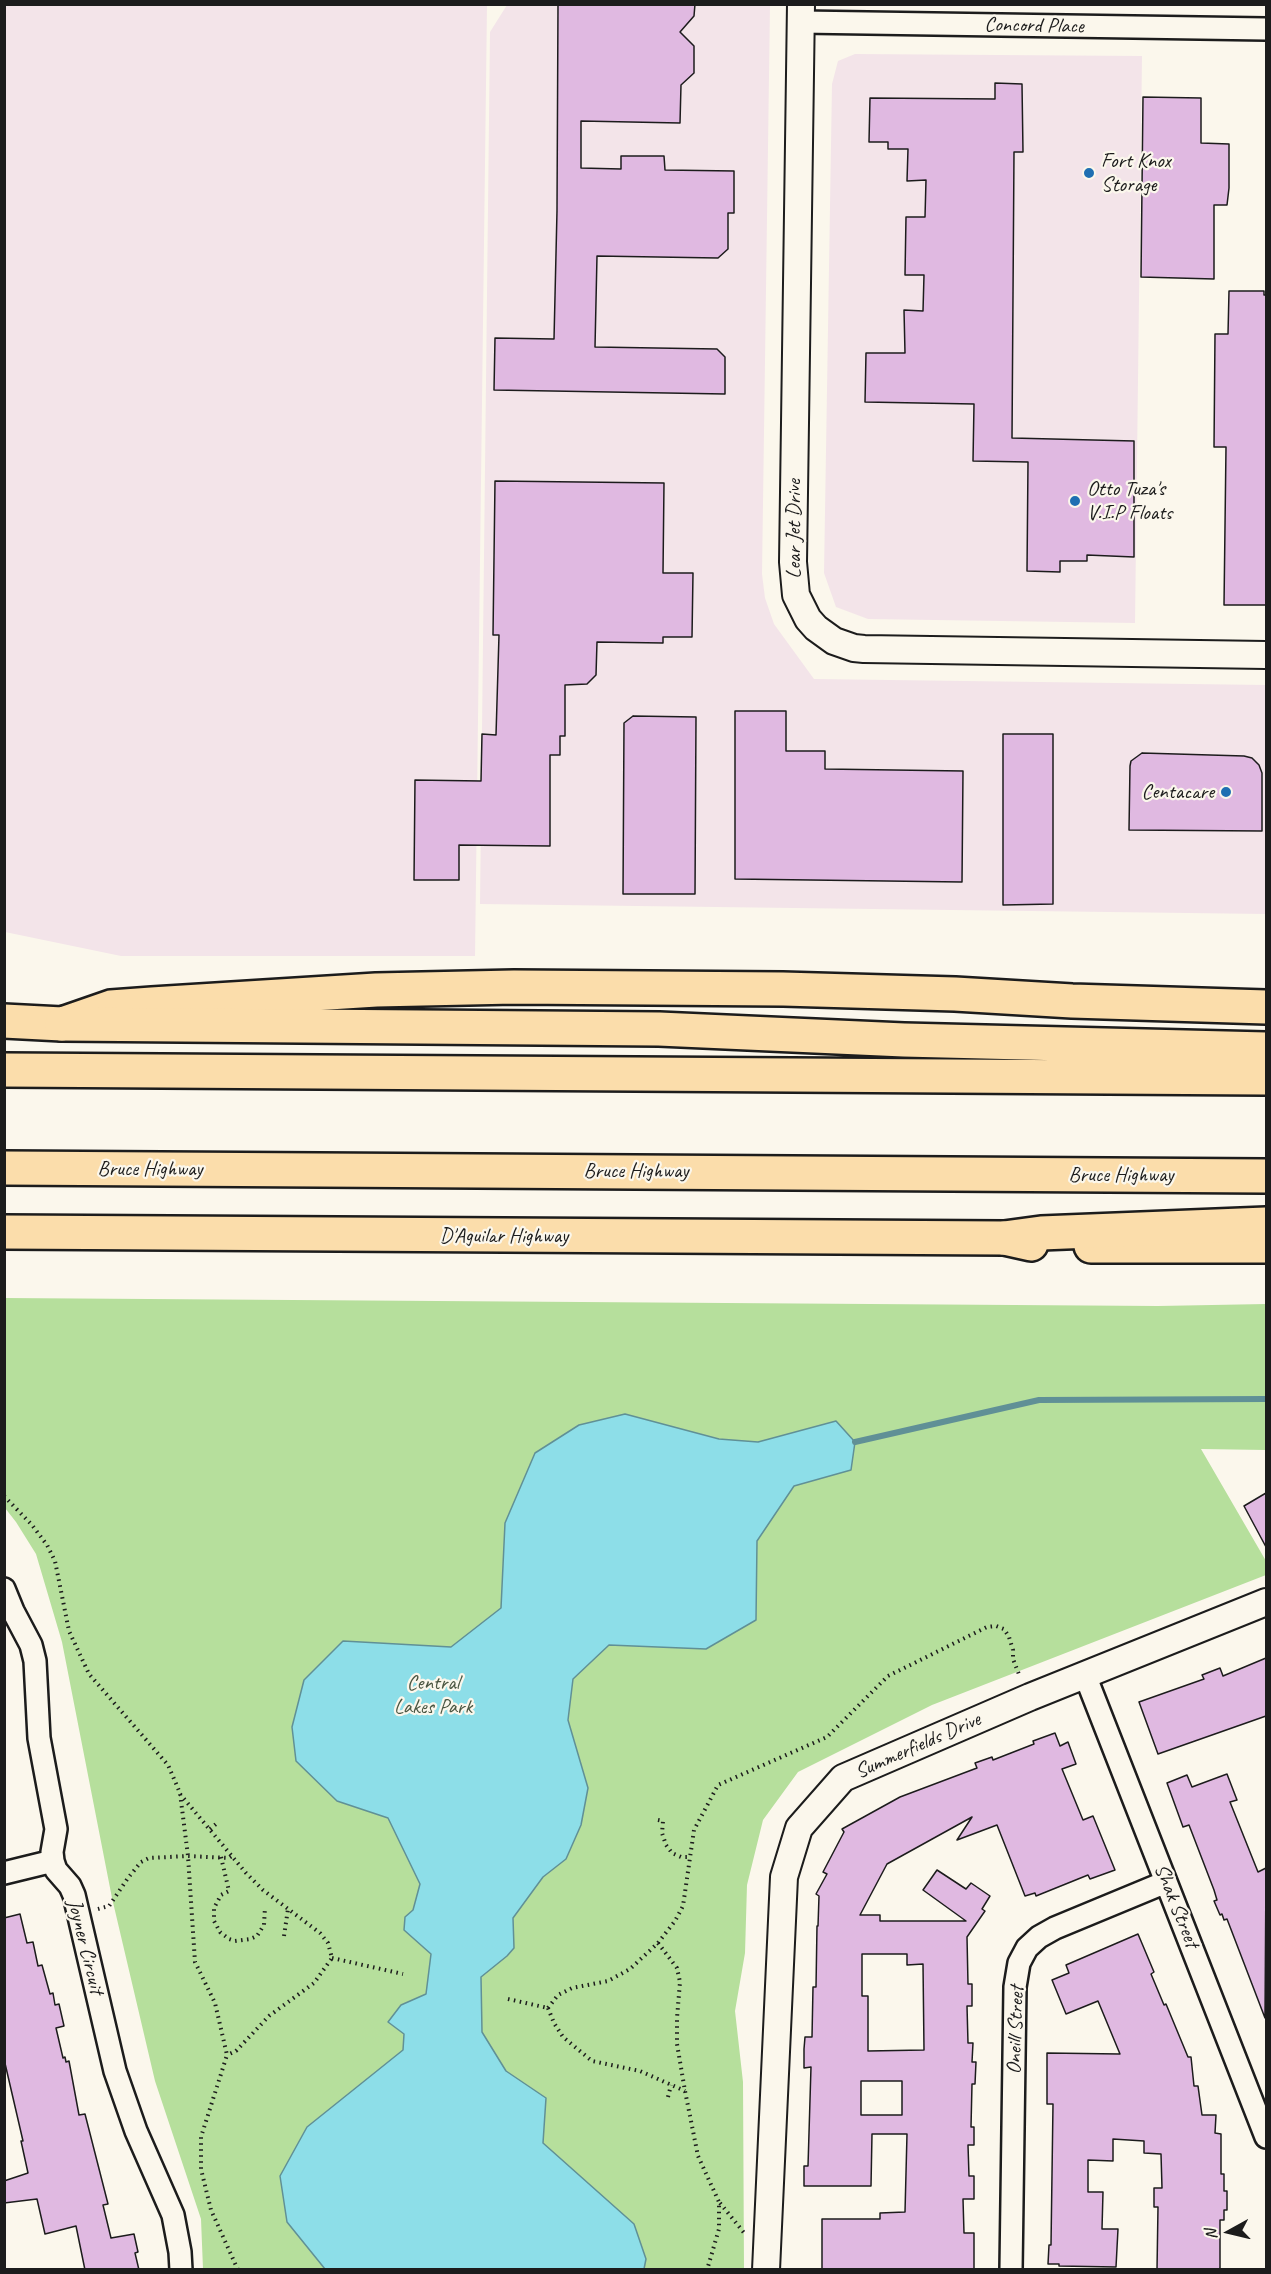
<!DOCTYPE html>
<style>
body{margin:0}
#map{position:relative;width:1271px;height:2274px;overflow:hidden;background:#fbf7ec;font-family:Caveat,sans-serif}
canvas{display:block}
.frame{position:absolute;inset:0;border:6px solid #1c1c1c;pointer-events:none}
.north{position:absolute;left:1199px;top:2202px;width:60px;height:60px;-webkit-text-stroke:4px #fbf7ec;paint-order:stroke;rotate:262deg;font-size:16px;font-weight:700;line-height:24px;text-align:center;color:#1c1c1c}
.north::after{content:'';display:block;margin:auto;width:21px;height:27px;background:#1c1c1c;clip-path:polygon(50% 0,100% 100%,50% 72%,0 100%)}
</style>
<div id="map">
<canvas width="1271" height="2274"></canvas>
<div class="frame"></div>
<div class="north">N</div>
</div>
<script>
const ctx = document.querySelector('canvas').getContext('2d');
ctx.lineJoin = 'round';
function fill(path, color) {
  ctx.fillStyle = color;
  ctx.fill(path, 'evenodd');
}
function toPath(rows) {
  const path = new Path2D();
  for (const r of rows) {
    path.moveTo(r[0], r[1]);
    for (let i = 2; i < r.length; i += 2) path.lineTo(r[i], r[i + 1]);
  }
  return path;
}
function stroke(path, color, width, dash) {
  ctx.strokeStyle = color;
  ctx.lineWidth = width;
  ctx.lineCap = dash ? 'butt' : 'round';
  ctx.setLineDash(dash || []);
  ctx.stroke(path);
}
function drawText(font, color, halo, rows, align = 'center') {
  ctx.font = font + ' Caveat,sans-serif';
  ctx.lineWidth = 4.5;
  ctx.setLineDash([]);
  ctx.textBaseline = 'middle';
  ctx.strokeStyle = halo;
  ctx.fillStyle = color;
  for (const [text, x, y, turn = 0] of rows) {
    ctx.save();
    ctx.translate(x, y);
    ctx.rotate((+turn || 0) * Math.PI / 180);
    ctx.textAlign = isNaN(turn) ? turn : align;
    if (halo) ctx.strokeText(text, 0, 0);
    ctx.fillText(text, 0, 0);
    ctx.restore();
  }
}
const built = toPath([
 [4,5,487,5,475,956,121,956,5,932],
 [507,5,770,5,762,574,765,598,774,624,814,679,1266,685,1266,914,480,904,490,32],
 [855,54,1142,56,1135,623,868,619,836,607,824,573,832,84,838,61]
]);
const green = toPath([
 [4,1298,1158,1306,1266,1304,1266,1450,1201,1449,1266,1561,1266,1575,932,1705,798,1772,763,1820,747,1885,745,1953,735,2011,743,2082,744,2269,203,2269,201,2219,155,2081,112,1898,62,1642,36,1554,16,1522,5,1508]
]);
const water = toPath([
 [625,1414,719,1439,758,1442,836,1421,855,1442,851,1470,794,1486,757,1541,756,1620,706,1649,609,1645,573,1679,568,1720,588,1788,581,1825,566,1859,543,1877,513,1918,514,1948,507,1956,481,1977,482,2032,506,2071,546,2098,543,2143,634,2224,646,2259,644,2269,325,2269,287,2222,280,2176,307,2127,403,2050,404,2034,388,2022,401,2005,426,1994,431,1954,404,1930,405,1917,413,1910,420,1884,388,1818,337,1801,296,1761,292,1727,304,1680,343,1641,451,1647,501,1608,505,1523,535,1453,579,1425,625,1414]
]);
const stream = toPath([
 [855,1442,1039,1400,1266,1399]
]);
const building = toPath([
 [558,4,695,4,694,16,680,32,694,46,694,73,681,85,680,123,581,121,581,168,621,169,621,156,664,156,665,170,734,171,734,213,728,213,728,249,718,258,597,256,595,347,717,349,725,357,725,394,494,390,495,338,554,339,557,211,558,4],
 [995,83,1022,84,1023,152,1014,152,1012,438,1134,441,1134,557,1087,555,1087,561,1060,561,1060,572,1027,571,1028,462,973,461,974,404,865,402,866,353,905,353,904,310,923,311,924,275,905,275,906,217,925,217,926,180,907,181,908,149,888,149,888,142,869,142,870,98,995,99,995,83],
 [1143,97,1201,98,1201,143,1229,144,1229,188,1227,205,1214,205,1214,279,1141,277,1143,97],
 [1229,291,1264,291,1264,295,1266,295,1266,605,1224,605,1226,447,1214,447,1215,334,1228,334,1229,291],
 [495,481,664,483,663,573,693,573,692,637,663,637,663,643,597,642,596,675,587,684,565,685,565,736,560,736,560,755,550,755,550,846,459,845,459,880,414,880,415,780,481,781,482,734,496,735,499,635,493,635,495,481],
 [735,711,786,711,786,751,825,751,825,769,963,771,962,882,735,879,735,711],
 [633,716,696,717,695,894,623,894,624,723,633,716],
 [1003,734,1053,734,1053,904,1003,905,1003,734],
 [1142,753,1244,756,1252,758,1259,765,1262,773,1262,831,1129,830,1130,766,1131,761,1142,753],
 [1266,1493,1266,1547,1244,1506,1266,1493],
 [1266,1658,1266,1716,1158,1754,1139,1702,1204,1679,1202,1675,1220,1668,1223,1676,1266,1658],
 [1055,1733,1060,1746,1068,1742,1076,1764,1062,1769,1083,1820,1093,1816,1115,1870,1090,1879,1088,1875,1036,1896,1035,1893,1025,1896,997,1825,957,1840,972,1817,887,1864,860,1915,880,1915,880,1921,966,1921,923,1890,937,1870,966,1889,971,1883,990,1896,982,1909,985,1911,967,1937,968,1984,972,1984,972,2006,967,2006,968,2043,973,2043,972,2062,976,2062,975,2084,972,2084,971,2127,974,2127,974,2145,968,2145,969,2176,974,2176,974,2199,963,2199,964,2233,974,2233,974,2269,822,2270,822,2219,880,2219,880,2213,905,2212,907,2134,872,2134,871,2186,804,2186,804,2166,808,2166,811,2067,804,2068,804,2049,805,2037,812,2037,813,1987,816,1987,817,1926,818,1926,819,1896,816,1894,827,1874,823,1872,844,1832,842,1829,900,1797,977,1768,975,1763,992,1757,993,1760,1034,1744,1033,1741,1055,1733],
 [862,1954,907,1954,907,1965,923,1964,924,2050,868,2051,868,1996,862,1996,862,1954],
 [861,2081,902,2081,902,2115,861,2115,861,2081],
 [1227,1774,1237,1800,1230,1802,1258,1872,1266,1868,1265,2018,1227,1919,1224,1920,1222,1914,1220,1915,1214,1901,1217,1900,1214,1890,1189,1825,1183,1827,1167,1783,1187,1775,1192,1787,1227,1774],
 [20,1914,27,1943,33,1942,38,1966,42,1965,50,1994,53,1993,55,2005,59,2004,64,2026,56,2028,63,2058,65,2057,66,2062,69,2061,79,2115,85,2114,108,2204,103,2205,111,2238,134,2234,138,2252,135,2253,139,2270,85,2270,76,2226,45,2234,37,2199,4,2203,4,2181,28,2173,21,2141,23,2141,4,2059,4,1918,20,1914],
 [1138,1934,1154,1972,1151,1974,1164,2005,1166,2004,1188,2057,1191,2057,1194,2086,1198,2086,1202,2115,1216,2115,1215,2133,1221,2134,1221,2174,1224,2174,1224,2191,1227,2191,1227,2210,1224,2210,1224,2220,1220,2220,1220,2268,1217,2270,1157,2270,1158,2207,1154,2207,1154,2188,1162,2188,1161,2154,1144,2153,1144,2141,1113,2139,1113,2161,1088,2160,1088,2192,1103,2192,1102,2229,1118,2229,1116,2267,1059,2266,1059,2264,1048,2264,1049,2245,1051,2245,1053,2104,1047,2104,1047,2053,1120,2054,1098,2001,1066,2014,1052,1980,1069,1973,1066,1965,1138,1934]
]);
const path = toPath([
 [4,1496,32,1525,47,1545,55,1561,69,1631,89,1674,168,1765,180,1793,188,1856,195,1962,215,2003,227,2055,201,2137,201,2169,211,2210,238,2270],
 [180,1794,246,1873,263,1890,320,1933,328,1943,332,1958,314,1983,269,2016,236,2051,227,2055],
 [658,1820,663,1821,662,1833,666,1845,672,1853,681,1857,689,1857],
 [210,1829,216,1824],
 [221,1857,229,1891,221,1895,214,1908,214,1921,220,1932,229,1939,235,1941,250,1939,257,1936,264,1925,265,1907],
 [98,1909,109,1906,128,1878,141,1862,149,1858,188,1856,229,1858,232,1856],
 [284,1936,288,1909],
 [658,1943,677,1968,680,1982,677,2018,677,2044,685,2091,698,2156,719,2202,719,2229,707,2270],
 [332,1958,403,1974],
 [508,1999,548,2008],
 [548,2008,558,1995,572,1988,608,1981,630,1969,658,1943,675,1921,683,1906,694,1830,718,1785,827,1737,888,1676,987,1627,996,1626,1004,1629,1009,1637,1013,1650,1013,1659,1020,1677],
 [548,2008,554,2023,563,2037,592,2061,640,2071,685,2091],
 [668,2097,671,2085],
 [720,2203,745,2234]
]);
const minor = toPath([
 [801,22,1266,29],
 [4,1589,13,1611,31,1645,35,1661,39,1738,56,1829,52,1852,53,1861,56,1870,70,1886,74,1895,115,2071,136,2131,173,2215,180,2252,181,2270],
 [1085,1675,1266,2137],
 [4,1873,53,1861],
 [1011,2270,1015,1987,1019,1963,1027,1948,1039,1937,1055,1928,1166,1882]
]);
const tertiary = toPath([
 [801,4,793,562,796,595,808,619,816,628,834,641,854,648,864,649,1266,655],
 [766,2270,784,1877,799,1828,843,1778,1030,1697,1266,1602]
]);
const trunk = toPath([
 [4,1021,62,1024,111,1007,152,1004,376,990,514,987,783,989,955,994,1072,1001,1266,1007],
 [4,1232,1004,1238,1031,1244],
 [1091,1246,1266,1246]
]);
const motorway = toPath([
 [62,1024,659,1029,904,1040,1266,1049],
 [4,1070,1266,1078],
 [4,1168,1266,1176],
 [1004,1238,1041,1233,1266,1224]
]);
const markers = [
 [1089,173,6,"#1f6fb2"],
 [1075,501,6,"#1f6fb2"],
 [1226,792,6,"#1f6fb2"]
];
const streetNames = [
 ["Concord Place",1034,26,1],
 ["Lear Jet Drive",794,529,-90],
 ["Bruce Highway",150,1169],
 ["Bruce Highway",636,1171],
 ["Bruce Highway",1121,1175],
 ["D'Aguilar Highway",504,1236],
 ["Summerfields Drive",918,1746,-24],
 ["Shak Street",1176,1906,68],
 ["Joyner Circuit",85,1947,76],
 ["Oneill Street",1016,2030,-88]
];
const poiNames = [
 ["Fort Knox",1101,161],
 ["Storage",1101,185],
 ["Otto Tuza's",1087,489],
 ["V.I.P Floats",1087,513],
 ["Centacare",1214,792,"right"]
];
const parkNames = [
 ["Central",433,1683],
 ["Lakes Park",433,1707]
];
fill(built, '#f3e4e9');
fill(green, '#b6df9c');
fill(water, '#8ddee8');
stroke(water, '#609096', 1.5);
stroke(stream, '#609096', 6);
fill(building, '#e0b9e1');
stroke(building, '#1c1c1c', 1.5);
stroke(minor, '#1c1c1c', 26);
stroke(tertiary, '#1c1c1c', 30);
stroke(trunk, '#1c1c1c', 38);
stroke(motorway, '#1c1c1c', 38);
stroke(path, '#1c1c1c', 4, [1.5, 4.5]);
stroke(minor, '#fbf7ec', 21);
stroke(tertiary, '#fbf7ec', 26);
stroke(trunk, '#fbddab', 33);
stroke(motorway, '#fbddab', 33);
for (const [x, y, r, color] of markers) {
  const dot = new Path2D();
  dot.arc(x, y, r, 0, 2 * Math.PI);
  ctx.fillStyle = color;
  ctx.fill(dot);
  stroke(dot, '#fbf7ec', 2);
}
drawText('21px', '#1c1c1c', '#fbf7ec', streetNames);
drawText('21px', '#1c1c1c', '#fbf7ec', poiNames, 'left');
drawText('21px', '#4a5642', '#fbf7ec', parkNames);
</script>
